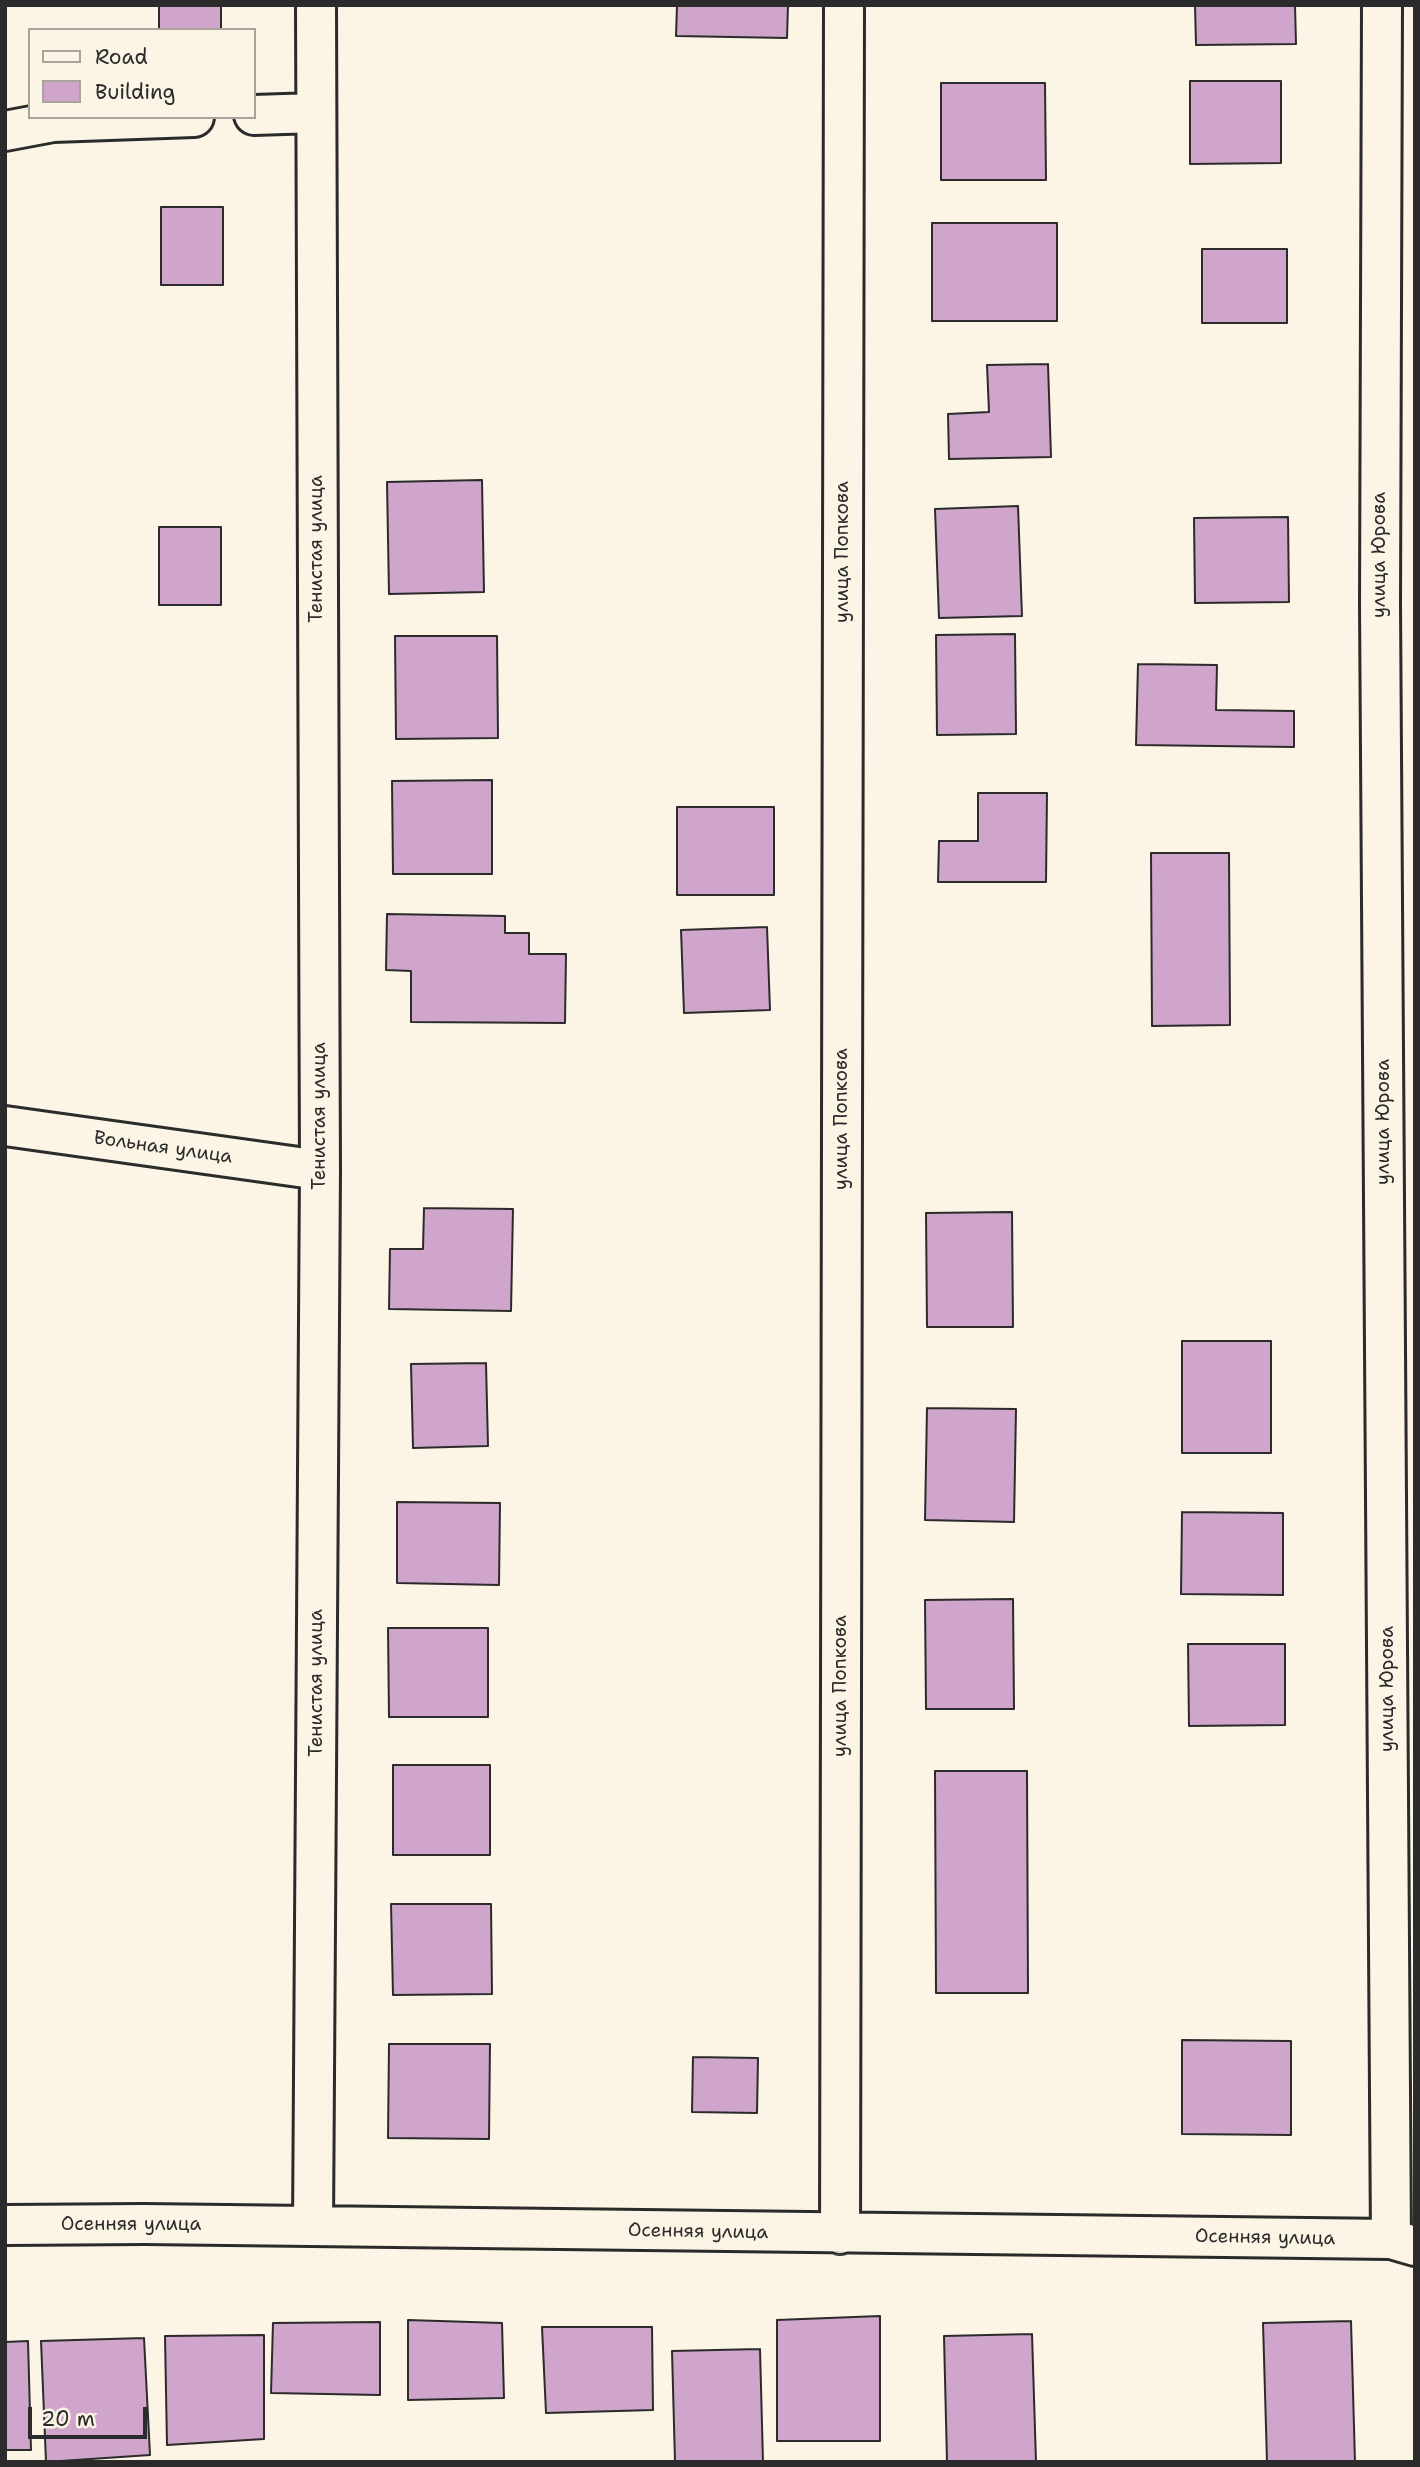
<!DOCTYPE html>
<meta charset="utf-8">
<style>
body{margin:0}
#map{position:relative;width:1420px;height:2467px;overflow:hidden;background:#fcf5e5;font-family:"Shantell Sans",sans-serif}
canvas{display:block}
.frame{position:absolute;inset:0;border:7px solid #2b2b2b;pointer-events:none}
.legend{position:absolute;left:28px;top:28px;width:228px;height:91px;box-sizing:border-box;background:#fcf5e5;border:2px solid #a8a49b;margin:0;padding:9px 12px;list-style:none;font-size:21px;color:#2b2b2b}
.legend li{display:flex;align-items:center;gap:14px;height:35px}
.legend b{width:35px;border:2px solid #a8a49b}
.scale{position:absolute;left:28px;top:2407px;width:119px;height:32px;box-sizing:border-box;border:4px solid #2b2b2b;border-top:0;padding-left:9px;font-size:21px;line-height:24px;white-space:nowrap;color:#2b2b2b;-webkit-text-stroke:5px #fcf5e5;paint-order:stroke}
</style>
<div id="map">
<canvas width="1420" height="2467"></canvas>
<div class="frame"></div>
<ul class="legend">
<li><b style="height:9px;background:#fcf5e5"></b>Road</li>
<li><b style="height:19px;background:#cfa5cb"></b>Building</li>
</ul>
<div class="scale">20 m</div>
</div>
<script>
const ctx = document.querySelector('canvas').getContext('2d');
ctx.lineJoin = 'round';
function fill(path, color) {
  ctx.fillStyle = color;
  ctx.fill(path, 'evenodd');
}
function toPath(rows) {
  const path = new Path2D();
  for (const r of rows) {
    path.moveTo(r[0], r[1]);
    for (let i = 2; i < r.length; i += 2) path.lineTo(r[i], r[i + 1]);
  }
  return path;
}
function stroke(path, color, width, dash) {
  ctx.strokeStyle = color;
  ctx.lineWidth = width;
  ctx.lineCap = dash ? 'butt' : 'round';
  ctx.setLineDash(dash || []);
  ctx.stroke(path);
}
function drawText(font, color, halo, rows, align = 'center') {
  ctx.font = font + ' "Shantell Sans",sans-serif';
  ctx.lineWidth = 5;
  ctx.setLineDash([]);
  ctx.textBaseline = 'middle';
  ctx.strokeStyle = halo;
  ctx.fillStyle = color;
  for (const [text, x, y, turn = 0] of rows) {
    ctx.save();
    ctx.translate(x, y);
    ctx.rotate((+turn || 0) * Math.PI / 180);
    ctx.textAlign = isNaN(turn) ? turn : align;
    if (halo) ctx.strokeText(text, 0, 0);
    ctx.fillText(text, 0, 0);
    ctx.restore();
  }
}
const building = toPath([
 [159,5,221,5,221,29,159,29,159,5],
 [677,5,788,5,787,38,676,36,677,5],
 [1195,5,1295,5,1296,44,1196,45,1195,5],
 [1190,81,1281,81,1281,163,1190,164,1190,81],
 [941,83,1045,83,1046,180,941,180,941,83],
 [161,207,223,207,223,285,161,285,161,207],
 [932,223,1057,223,1057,321,932,321,932,223],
 [1202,249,1287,249,1287,323,1202,323,1202,249],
 [1048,364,1051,457,949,459,948,414,989,412,987,365,1048,364],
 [482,480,484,592,389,594,387,482,482,480],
 [1018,506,1022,616,939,618,935,509,1018,506],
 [1288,517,1289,602,1195,603,1194,518,1288,517],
 [159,527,221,527,221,605,159,605,159,527],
 [1015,634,1016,734,937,735,936,635,1015,634],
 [395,636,497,636,498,738,396,739,395,636],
 [1138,664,1217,665,1216,710,1294,711,1294,747,1136,745,1138,664],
 [492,780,492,874,393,874,392,781,492,780],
 [978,793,1047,793,1046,882,938,882,939,841,978,841,978,793],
 [677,807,774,807,774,895,677,895,677,807],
 [1151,853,1229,853,1230,1025,1152,1026,1151,853],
 [387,914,505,916,505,933,529,933,529,954,566,954,565,1023,411,1022,411,971,386,970,387,914],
 [767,927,770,1010,684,1013,681,930,767,927],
 [424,1208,513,1209,511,1311,389,1309,390,1249,423,1249,424,1208],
 [1012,1212,1013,1327,927,1327,926,1213,1012,1212],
 [1182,1341,1271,1341,1271,1453,1182,1453,1182,1341],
 [486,1363,488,1446,413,1448,411,1364,486,1363],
 [927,1408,1016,1409,1014,1522,925,1520,927,1408],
 [397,1502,500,1503,499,1585,397,1583,397,1502],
 [1182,1512,1283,1513,1283,1595,1181,1594,1182,1512],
 [1013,1599,1014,1709,926,1709,925,1600,1013,1599],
 [388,1628,488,1628,488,1717,389,1717,388,1628],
 [1188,1644,1285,1644,1285,1725,1189,1726,1188,1644],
 [393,1765,490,1765,490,1855,393,1855,393,1765],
 [935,1771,1027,1771,1028,1993,936,1993,935,1771],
 [391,1904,491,1904,492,1994,393,1995,391,1904],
 [1182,2040,1291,2041,1291,2135,1182,2134,1182,2040],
 [389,2044,490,2044,489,2139,388,2138,389,2044],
 [693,2057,758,2058,757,2113,692,2112,693,2057],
 [880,2316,880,2441,777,2441,777,2320,880,2316],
 [408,2320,502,2323,504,2398,408,2400,408,2320],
 [1351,2321,1355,2462,1267,2462,1263,2323,1351,2321],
 [380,2322,380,2395,271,2393,273,2323,380,2322],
 [542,2327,652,2327,653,2410,546,2413,542,2327],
 [1032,2334,1036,2462,947,2462,944,2336,1032,2334],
 [264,2335,264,2439,167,2445,165,2336,264,2335],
 [144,2338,150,2455,46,2462,41,2341,144,2338],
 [28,2341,31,2450,5,2450,5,2342,28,2341],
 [760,2349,763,2462,675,2462,672,2351,760,2349]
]);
const minor = toPath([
 [1382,5,1380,604,1391,2239],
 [254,115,315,113],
 [5,131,53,122,194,117],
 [5,1126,320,1170],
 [5,2225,144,2224,1391,2239,1415,2246],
 [313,2226,320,1170,316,5],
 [840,2234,844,5]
]);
const streetNames = [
 ["Тенистая улица",317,549,-90],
 ["улица Попкова",843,552,-90],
 ["улица Юрова",1380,555,-90],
 ["Тенистая улица",320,1116,-90],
 ["улица Попкова",842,1119,-90],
 ["улица Юрова",1384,1122,-90],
 ["Вольная улица",163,1148,8],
 ["Тенистая улица",317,1683,-90],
 ["улица Попкова",841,1686,-90],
 ["улица Юрова",1388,1689,-90],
 ["Осенняя улица",131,2225],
 ["Осенняя улица",698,2232,1],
 ["Осенняя улица",1265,2238,1]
];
fill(building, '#cfa5cb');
stroke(building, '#2b2b2b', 2);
stroke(minor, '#2b2b2b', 44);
stroke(minor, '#fcf5e5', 38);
drawText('19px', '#2b2b2b', '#fcf5e5', streetNames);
</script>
